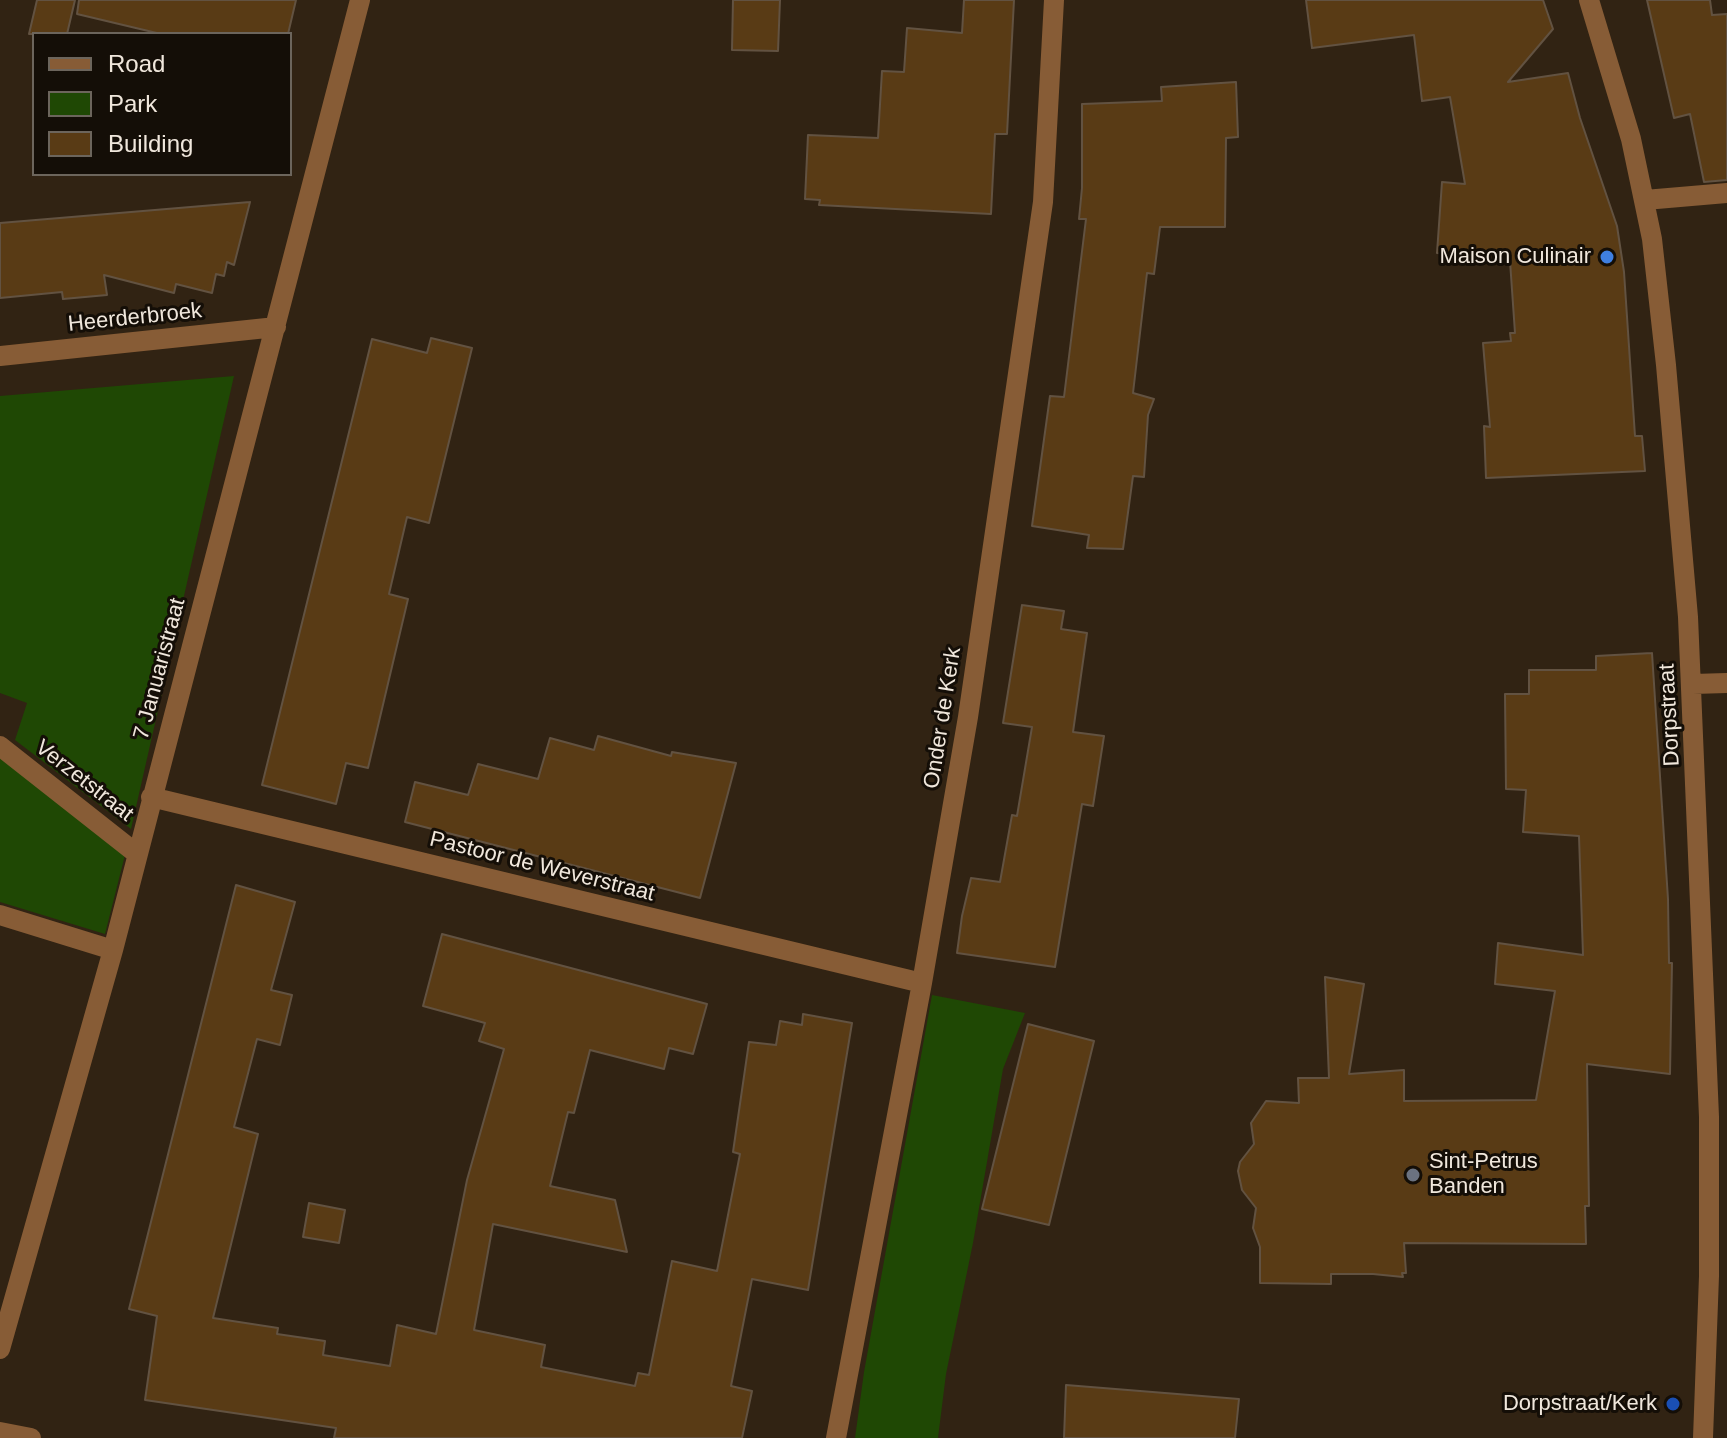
<!DOCTYPE html>
<style>
body{margin:0}
#map{position:relative;width:1727px;height:1438px;overflow:hidden;background:#312313;font-family:Helvetica,sans-serif}
canvas{display:block}
.legend{position:absolute;left:32px;top:32px;width:260px;height:144px;box-sizing:border-box;background:#140e07;border:2px solid #6c655c;margin:0;padding:10px 14px;list-style:none;font-size:24px;color:#f0e7dc}
.legend li{display:flex;align-items:center;gap:16px;height:40px}
.legend b{width:40px;border:2px solid #6c655c}
</style>
<div id="map">
<canvas width="1727" height="1438"></canvas>
<ul class="legend">
<li><b style="height:10px;background:#875c36"></b>Road</li>
<li><b style="height:22px;background:#1f4804"></b>Park</li>
<li><b style="height:22px;background:#593b15"></b>Building</li>
</ul>
</div>
<script>
const ctx = document.querySelector('canvas').getContext('2d');
ctx.lineJoin = 'round';
function fill(path, color) {
  ctx.fillStyle = color;
  ctx.fill(path, 'evenodd');
}
function toPath(rows) {
  const path = new Path2D();
  for (const r of rows) {
    path.moveTo(r[0], r[1]);
    for (let i = 2; i < r.length; i += 2) path.lineTo(r[i], r[i + 1]);
  }
  return path;
}
function stroke(path, color, width, dash) {
  ctx.strokeStyle = color;
  ctx.lineWidth = width;
  ctx.lineCap = dash ? 'butt' : 'round';
  ctx.setLineDash(dash || []);
  ctx.stroke(path);
}
function drawText(font, color, halo, rows, align = 'center') {
  ctx.font = font + ' Helvetica,sans-serif';
  ctx.lineWidth = 6;
  ctx.setLineDash([]);
  ctx.textBaseline = 'middle';
  ctx.strokeStyle = halo;
  ctx.fillStyle = color;
  for (const [text, x, y, turn = 0] of rows) {
    ctx.save();
    ctx.translate(x, y);
    ctx.rotate((+turn || 0) * Math.PI / 180);
    ctx.textAlign = isNaN(turn) ? turn : align;
    if (halo) ctx.strokeText(text, 0, 0);
    ctx.fillText(text, 0, 0);
    ctx.restore();
  }
}
const green = toPath([
 [234,376,131,829,15,740,27,703,0,693,0,396],
 [0,758,125,855,105,934,0,902],
 [932,995,1025,1013,1003,1069,973,1243,946,1374,938,1438,855,1438,864,1372]
]);
const building = toPath([
 [37,0,75,0,67,34,29,34,37,0],
 [79,0,296,0,288,34,161,34,77,14,79,0],
 [733,0,780,0,778,51,732,50,733,0],
 [964,0,1014,0,1007,134,995,134,991,214,819,205,820,200,805,199,808,135,878,138,882,71,904,72,907,28,962,33,964,0],
 [1306,0,1543,0,1553,29,1508,82,1568,73,1580,118,1617,226,1624,272,1635,436,1642,436,1645,471,1486,478,1484,426,1490,427,1483,343,1511,341,1510,333,1515,333,1510,261,1437,253,1442,182,1465,184,1450,97,1422,101,1414,35,1312,48,1306,0],
 [1647,0,1710,0,1712,15,1727,14,1727,180,1704,182,1690,114,1674,118,1647,0],
 [1236,82,1238,137,1226,138,1225,227,1160,227,1154,274,1147,273,1133,393,1154,399,1148,415,1144,477,1133,476,1123,549,1087,548,1089,535,1032,526,1050,396,1064,397,1086,219,1079,219,1082,188,1082,104,1162,101,1161,87,1236,82],
 [250,202,234,265,227,262,224,276,216,274,212,293,176,284,174,293,104,275,107,295,63,299,62,292,0,298,0,223,250,202],
 [431,338,472,348,429,523,407,517,389,594,408,599,368,768,346,763,336,804,262,785,372,339,427,353,431,338],
 [1022,605,1064,611,1061,629,1087,633,1073,732,1104,736,1093,806,1082,804,1055,967,957,953,962,916,971,878,1000,882,1012,815,1017,816,1032,727,1003,723,1022,605],
 [1652,653,1668,899,1669,963,1672,963,1670,1074,1587,1064,1589,1206,1585,1206,1586,1244,1404,1243,1406,1273,1402,1273,1403,1277,1373,1274,1331,1274,1331,1284,1260,1283,1260,1247,1253,1228,1256,1208,1242,1190,1238,1171,1240,1162,1254,1144,1251,1123,1266,1101,1299,1103,1298,1078,1329,1078,1325,977,1364,984,1349,1074,1404,1070,1404,1101,1536,1100,1555,991,1495,984,1498,943,1583,955,1579,836,1523,832,1526,790,1506,789,1505,694,1529,694,1529,670,1596,670,1596,656,1652,653],
 [598,736,671,756,672,752,736,763,700,898,405,822,415,782,468,795,478,764,538,779,550,738,594,750,598,736],
 [236,885,295,902,271,990,292,995,280,1045,257,1039,234,1127,258,1134,213,1318,278,1328,277,1334,325,1341,323,1355,390,1366,397,1325,436,1334,467,1180,504,1049,479,1041,485,1023,423,1006,442,934,707,1004,693,1054,669,1048,664,1069,590,1050,574,1113,568,1112,550,1186,615,1200,627,1252,493,1224,474,1330,545,1345,541,1367,635,1386,638,1373,649,1375,672,1261,717,1271,740,1154,733,1152,749,1042,776,1045,780,1021,802,1025,803,1014,852,1023,808,1290,752,1279,731,1386,752,1391,742,1438,334,1438,336,1428,145,1400,157,1316,129,1309,236,885],
 [1028,1024,1094,1041,1049,1225,982,1209,1028,1024],
 [309,1203,345,1210,339,1243,303,1237,309,1203],
 [1066,1385,1239,1399,1235,1438,1064,1438,1066,1385]
]);
const minor = toPath([
 [1589,0,1631,139,1652,239,1666,365,1688,617,1709,1117,1709,1276,1703,1438],
 [1645,200,1727,193],
 [0,356,276,327],
 [1693,684,1727,683],
 [0,746,137,854],
 [151,797,922,983],
 [0,915,113,950],
 [0,1349,113,950,360,0],
 [0,1432,31,1438],
 [836,1438,922,983,968,717,1043,202,1054,0]
]);
const markers = [
 [1607,257,8,"#3f7fe0"],
 [1413,1175,8,"#6b7280"],
 [1673,1404,8,"#1a4fb4"]
];
const poiNames = [
 ["Maison Culinair",1591,257],
 ["Sint-Petrus",1429,1162,"left"],
 ["Banden",1429,1187,"left"],
 ["Dorpstraat/Kerk",1657,1404]
];
const streetNames = [
 ["Heerderbroek",135,318,-6],
 ["7 Januaristraat",160,669,-75],
 ["Dorpstraat",1670,715,-93],
 ["Onder de Kerk",943,718,-81],
 ["Verzetstraat",84,781,38],
 ["Pastoor de Weverstraat",542,867,14]
];
fill(green, '#1f4804');
fill(building, '#593b15');
stroke(building, '#625241', 2);
stroke(minor, '#875c36', 20);
for (const [x, y, r, color] of markers) {
  const dot = new Path2D();
  dot.arc(x, y, r, 0, 2 * Math.PI);
  ctx.fillStyle = color;
  ctx.fill(dot);
  stroke(dot, '#140e07', 3);
}
drawText('22px', '#f0e7dc', '#140e07', poiNames, 'right');
drawText('22px', '#f0e7dc', '#140e07', streetNames);
</script>
